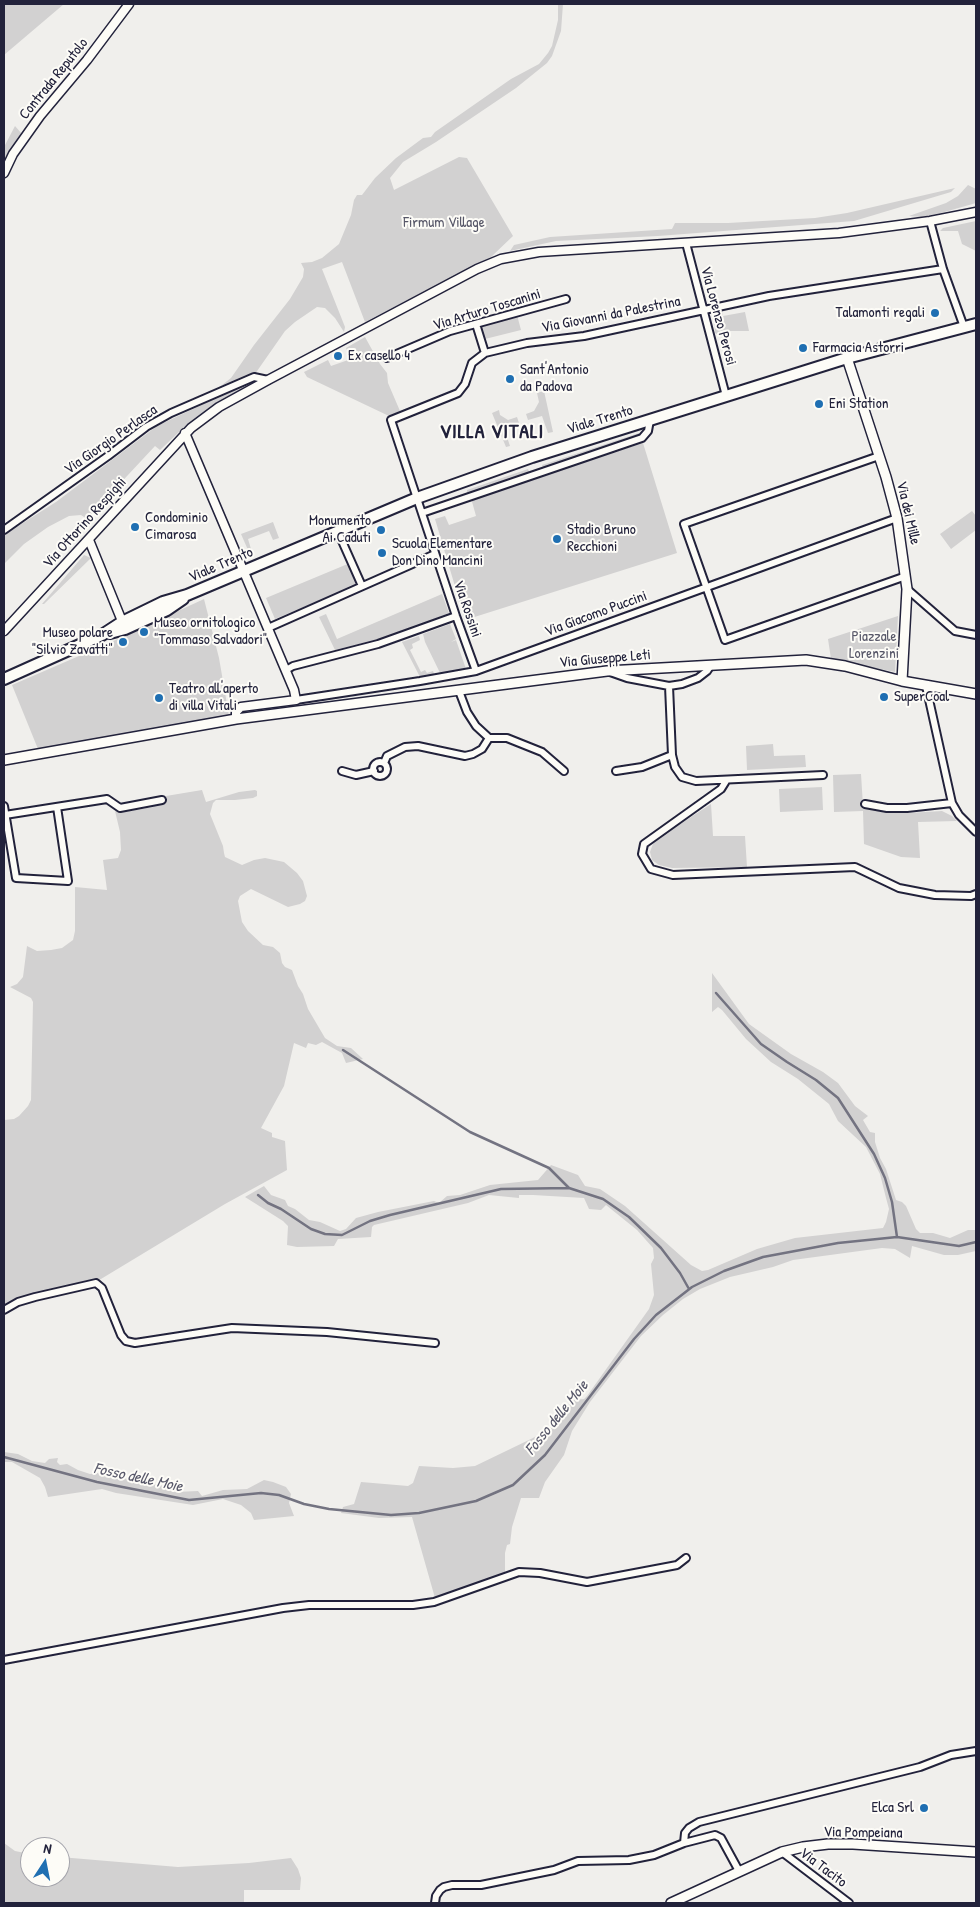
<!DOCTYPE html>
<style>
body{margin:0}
#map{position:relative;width:980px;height:1907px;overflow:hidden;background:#f0efec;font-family:"Patrick Hand",sans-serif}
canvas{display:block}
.frame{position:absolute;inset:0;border:5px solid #22223b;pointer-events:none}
.north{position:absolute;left:20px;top:1837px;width:50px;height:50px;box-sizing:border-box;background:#fdfcf7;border:1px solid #a5a5ac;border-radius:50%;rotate:11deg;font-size:14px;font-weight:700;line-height:20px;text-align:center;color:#22223b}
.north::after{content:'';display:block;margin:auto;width:18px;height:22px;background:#1f6fb2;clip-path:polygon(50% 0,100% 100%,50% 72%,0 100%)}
</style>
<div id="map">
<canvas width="980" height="1907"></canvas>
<div class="frame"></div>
<div class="north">N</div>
</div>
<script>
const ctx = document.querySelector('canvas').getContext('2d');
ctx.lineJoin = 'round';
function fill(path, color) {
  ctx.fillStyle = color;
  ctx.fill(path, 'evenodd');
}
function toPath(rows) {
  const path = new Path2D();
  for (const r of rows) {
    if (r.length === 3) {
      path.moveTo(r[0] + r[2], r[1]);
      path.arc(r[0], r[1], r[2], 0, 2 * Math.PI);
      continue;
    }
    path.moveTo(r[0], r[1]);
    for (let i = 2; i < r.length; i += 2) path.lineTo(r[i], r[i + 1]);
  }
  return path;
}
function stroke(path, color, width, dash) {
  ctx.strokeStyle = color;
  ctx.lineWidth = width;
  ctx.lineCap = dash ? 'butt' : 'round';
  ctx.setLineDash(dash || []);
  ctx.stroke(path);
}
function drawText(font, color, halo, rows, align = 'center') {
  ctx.font = font + ' "Patrick Hand",sans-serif';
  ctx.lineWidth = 4;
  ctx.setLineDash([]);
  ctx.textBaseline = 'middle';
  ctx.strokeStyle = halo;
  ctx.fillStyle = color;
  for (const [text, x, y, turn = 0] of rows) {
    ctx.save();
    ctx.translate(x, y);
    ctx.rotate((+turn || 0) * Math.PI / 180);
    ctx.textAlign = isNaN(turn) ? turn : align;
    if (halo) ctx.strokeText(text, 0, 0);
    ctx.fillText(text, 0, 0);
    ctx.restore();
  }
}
const green = toPath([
 [4,4,64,4,4,55],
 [558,4,563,4,561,31,552,56,547,63,516,88,436,142,403,162,390,178,394,190,459,157,467,158,513,236,491,257,365,322,342,262,322,269,345,327,344,332,335,318,325,308,317,307,295,322,285,331,255,374,246,375,213,392,231,378,254,345,290,299,303,277,304,269,301,263,312,262,322,258,339,244,351,215,354,200,357,195,362,195,375,178,396,158,423,138,431,137,435,132,511,79,539,64,548,53,552,46,558,20],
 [15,126,22,134,4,165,4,147],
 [968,185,976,189,976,203,941,213,921,217,909,216,946,203,958,196],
 [955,188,951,192,854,221,658,236,556,241,510,251,514,245,550,237,672,229,675,223,728,223,815,218,847,213],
 [976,221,976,251,962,244,958,231,940,231,943,228],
 [722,311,723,316,745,312,749,331,721,331,718,335,715,333,714,315,716,312],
 [517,315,521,330,485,339,480,325],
 [365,337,380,364,387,373,388,383,400,411,389,416,307,377,304,372,328,360,331,366,351,359,346,348],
 [248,383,250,385,211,408,178,433,160,450,155,446,87,519,81,515,69,516,48,527,24,544,4,564,4,535,56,502,157,426],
 [544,391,553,432,548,433,542,416,528,420,526,414,534,411,539,402,537,393],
 [499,410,500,415,508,420,517,417,519,423,504,428,510,446,506,447,492,413],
 [639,433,639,437,544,470,542,465],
 [643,443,677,553,465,620,435,519,445,516,449,525,476,516,471,498],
 [528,469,530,474,470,494,467,492,467,490],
 [972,511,976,516,976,530,951,549,940,534],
 [273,522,279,538,273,540,269,531,248,539,251,549,248,550,241,534],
 [84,555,91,558,44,604,42,604],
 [350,563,359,584,275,619,266,598],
 [442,594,449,613,395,635,335,650,319,617,326,614,337,639],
 [204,599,219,658,229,716,38,749,12,685,109,643],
 [898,616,895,672,831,659,828,639],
 [450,624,456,639,451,642,456,640,466,669,441,675,425,642,423,634],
 [419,636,420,640,412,644,413,648,410,650,421,672,425,670,427,673,433,671,435,676,421,679,402,642],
 [773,744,774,756,805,755,806,767,747,770,746,746],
 [861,774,863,806,886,812,908,813,942,811,952,816,957,821,918,822,920,858,901,857,864,844,863,811,834,812,833,775],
 [822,787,823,810,780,812,779,789],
 [202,790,206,802,239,792,255,790,257,791,257,796,253,798,235,800,216,800,213,803,210,814,223,846,224,853,225,857,242,865,254,860,265,858,284,862,297,873,303,881,307,896,305,901,300,904,288,907,251,889,240,896,238,901,242,922,248,931,263,945,273,947,280,953,282,963,285,967,292,970,298,986,303,994,308,1009,325,1038,337,1046,351,1048,363,1059,346,1063,342,1053,322,1042,316,1045,308,1043,306,1048,294,1043,284,1086,261,1128,272,1133,272,1137,285,1141,287,1170,225,1204,96,1282,89,1280,31,1294,4,1309,4,1120,14,1119,19,1116,28,1106,31,1100,33,1002,31,998,10,987,17,984,23,977,27,946,37,951,51,950,62,948,73,940,75,931,75,887,107,890,103,860,118,858,121,850,120,832,115,811,124,812,153,807,154,804,167,802,166,796],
 [711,804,713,836,745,836,747,867,672,868,659,865,652,860,650,852,654,841],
 [712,973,749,1024,791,1054,823,1072,838,1083,855,1106,868,1116,863,1120,870,1132,875,1133,875,1142,880,1158,886,1169,896,1200,902,1202,906,1206,916,1229,920,1233,933,1233,950,1238,968,1230,976,1230,976,1251,958,1255,944,1255,912,1246,910,1258,895,1249,882,1248,793,1260,773,1267,730,1277,700,1289,683,1299,663,1315,641,1336,590,1402,572,1431,564,1455,545,1482,539,1498,521,1498,512,1527,510,1544,507,1545,505,1553,505,1572,469,1588,435,1598,412,1517,379,1518,341,1513,343,1507,354,1504,361,1482,408,1486,413,1483,419,1466,453,1468,475,1466,533,1438,557,1423,569,1407,571,1400,584,1399,587,1396,649,1309,654,1295,651,1264,654,1258,653,1248,637,1230,606,1205,601,1210,589,1209,584,1198,533,1195,519,1195,519,1198,489,1195,468,1203,374,1225,372,1227,371,1237,338,1239,334,1246,297,1247,287,1245,288,1226,283,1221,245,1197,264,1186,271,1195,285,1200,288,1206,295,1209,309,1220,320,1222,340,1231,346,1229,356,1218,378,1212,434,1201,439,1203,447,1196,460,1195,490,1185,538,1180,551,1165,578,1175,585,1186,600,1189,625,1206,691,1265,702,1271,708,1270,757,1249,795,1238,883,1228,886,1222,889,1209,886,1198,880,1174,866,1147,838,1121,829,1104,798,1079,771,1062,746,1039,722,1010,718,1007,712,1012],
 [4,1452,18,1454,32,1461,45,1463,49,1459,58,1458,57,1462,60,1465,67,1464,78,1470,90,1474,98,1473,160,1485,176,1492,198,1491,202,1496,223,1490,247,1489,264,1480,273,1482,286,1487,291,1494,289,1503,294,1516,254,1520,251,1513,241,1505,223,1499,193,1505,116,1493,102,1489,48,1497,45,1487,40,1478,12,1462,4,1462],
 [4,1843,15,1851,30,1854,30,1877,60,1877,60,1857,178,1867,249,1863,291,1858,298,1869,301,1878,300,1890,244,1890,244,1903,4,1903]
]);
const stream = toPath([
 [716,993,761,1044,787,1062,816,1080,838,1098,874,1154,885,1178,892,1202,897,1237],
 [343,1050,470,1132,549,1168,569,1188],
 [258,1195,268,1203,281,1209,311,1229,325,1234,342,1235,370,1221,390,1215,501,1189,569,1188,603,1199,629,1217,661,1248,680,1273,689,1289],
 [4,1457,97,1482,189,1500,261,1493,279,1495,304,1504,329,1509,391,1515,419,1513,476,1501,513,1485,545,1455,634,1339,656,1315,692,1287,724,1271,763,1257,838,1243,897,1237,959,1246,976,1242]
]);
const minor = toPath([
 [930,221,943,269,964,327],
 [686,243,726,396],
 [476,324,485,353],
 [387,358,450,331,566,299],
 [879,456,684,524,725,640,906,576],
 [422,513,642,438,648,431,650,420],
 [4,530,108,456,146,427,171,413,254,377,268,380],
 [338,532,362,586],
 [907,589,955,631,976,635],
 [268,628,435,554],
 [286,670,293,666,378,644,456,616],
 [476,671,456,616,391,420,458,393,465,384,472,363,485,353,527,343,584,336,769,296,943,269],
 [610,672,627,678,669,686,682,684,698,678,707,671,711,665],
 [669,686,672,755,675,767,682,777,696,781,823,775],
 [926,686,952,803,959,815,976,832],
 [459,691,467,712,476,726,489,738,507,738,542,752,564,771],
 [296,700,420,681,476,671,897,518],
 [380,769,7],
 [384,763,387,756,405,747,418,746,465,756,473,754,482,749,489,738],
 [342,771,356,775,374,771],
 [616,771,642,767,672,755],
 [726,781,721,789,644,844,642,854,651,869,673,875,855,867,899,888,935,895,971,896,976,894],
 [865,804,887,808,907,808,952,803],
 [4,806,16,878,68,881,57,807],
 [5,815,107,799,120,808,162,800],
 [4,1310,18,1302,35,1297,96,1283,102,1288,121,1335,126,1341,135,1343,232,1328,327,1332,435,1343],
 [4,1660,283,1608,309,1605,413,1605,434,1602,519,1572,540,1573,587,1582,677,1565,686,1558],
 [684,1843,685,1833,689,1828,699,1822,920,1767,951,1755,976,1751],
 [782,1852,849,1903],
 [435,1903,436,1896,440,1890,444,1887,452,1885,481,1885,554,1870,578,1861,629,1860,654,1855,684,1843,715,1835,721,1838,739,1871]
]);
const tertiary = toPath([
 [4,173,13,154,40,116,87,60,129,4],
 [185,433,294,690,296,700,241,707,236,712,236,719],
 [89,540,124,626],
 [4,631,191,428,219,407,268,380,477,269,501,259,539,252,839,233,930,221,976,212]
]);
const secondary = toPath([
 [847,358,886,477,897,518,907,589,902,681],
 [4,760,236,719,607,671,806,660,845,666,902,681,976,694],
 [671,1903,782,1852,803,1847,828,1844,853,1844,976,1852]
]);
const primary = toPath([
 [110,633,125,629,167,610,183,599],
 [4,679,102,635,122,622,163,602,187,595,417,498,532,457,847,358,976,324]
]);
const markers = [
 [935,313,5,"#1f6fb2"],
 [803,348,5,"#1f6fb2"],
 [338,356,5,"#1f6fb2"],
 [510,379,5,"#1f6fb2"],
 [819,404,5,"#1f6fb2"],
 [135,527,5,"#1f6fb2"],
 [381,530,5,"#1f6fb2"],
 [557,539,5,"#1f6fb2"],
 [382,553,5,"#1f6fb2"],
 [144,632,5,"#1f6fb2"],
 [123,642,5,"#1f6fb2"],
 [884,697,5,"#1f6fb2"],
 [159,698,5,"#1f6fb2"],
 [924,1808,5,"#1f6fb2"]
];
const streetNames = [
 ["Contrada Reputolo",54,79,-51],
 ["Via Arturo Toscanini",487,310,-17],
 ["Via Giovanni da Palestrina",611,315,-11],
 ["Via Lorenzo Perosi",718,316,75],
 ["Viale Trento",600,420,-17],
 ["Via Giorgio Perlasca",111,440,-35],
 ["Via dei Mille",908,513,77],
 ["Via Ottorino Respighi",85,523,-48],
 ["Viale Trento",221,565,-23],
 ["Via Rossini",467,609,71],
 ["Via Giacomo Puccini",596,614,-20],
 ["Via Giuseppe Leti",605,659,-5],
 ["Via Pompeiana",863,1833,1],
 ["Via Tacito",823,1868,37]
];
const parkNames = [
 ["Firmum Village",444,223],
 ["Piazzale",874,637],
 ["Lorenzini",874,654]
];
const poiNames = [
 ["Talamonti regali",925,313,"right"],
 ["Farmacia Astorri",813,348],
 ["Ex casello 4",348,356],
 ["Sant'Antonio",520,370],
 ["da Padova",520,387],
 ["Eni Station",829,404],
 ["Condominio",145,518],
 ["Cimarosa",145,535],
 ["Monumento",371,521,"right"],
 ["Ai Caduti",371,538,"right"],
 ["Stadio Bruno",567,530],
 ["Recchioni",567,547],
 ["Scuola Elementare",392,544],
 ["Don Dino Mancini",392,561],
 ["Museo ornitologico",154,623],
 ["\"Tommaso Salvadori\"",154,640],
 ["Museo polare",113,633,"right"],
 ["\"Silvio Zavatti\"",113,650,"right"],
 ["Teatro all'aperto",169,689],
 ["di villa Vitali",169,706],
 ["SuperCoal",894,697],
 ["Elca Srl",914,1808,"right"]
];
const waterNames = [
 ["Fosso delle Moie",557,1418,-51],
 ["Fosso delle Moie",138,1478,12]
];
const districtNames = [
 ["VILLA VITALI",492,433]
];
fill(green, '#d2d1d1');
stroke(stream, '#737381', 2.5);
stroke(minor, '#22223b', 10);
stroke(tertiary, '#22223b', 11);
stroke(secondary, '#22223b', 12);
stroke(primary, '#22223b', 14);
stroke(minor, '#fdfcf7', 6);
stroke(tertiary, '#fdfcf7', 8);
stroke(secondary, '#fdfcf7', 9);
stroke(primary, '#fdfcf7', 10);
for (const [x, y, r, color] of markers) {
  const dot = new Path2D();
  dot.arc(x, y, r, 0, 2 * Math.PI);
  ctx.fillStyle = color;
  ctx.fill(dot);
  stroke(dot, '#fdfcf7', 2);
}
drawText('15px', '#22223b', '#fdfcf7', streetNames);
drawText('15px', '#575768', '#fdfcf7', parkNames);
drawText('15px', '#22223b', '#fdfcf7', poiNames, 'left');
drawText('italic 16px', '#58586a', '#fdfcf7', waterNames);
ctx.letterSpacing = '1px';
drawText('bold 20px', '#22223b', '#fdfcf7', districtNames);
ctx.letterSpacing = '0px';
</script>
